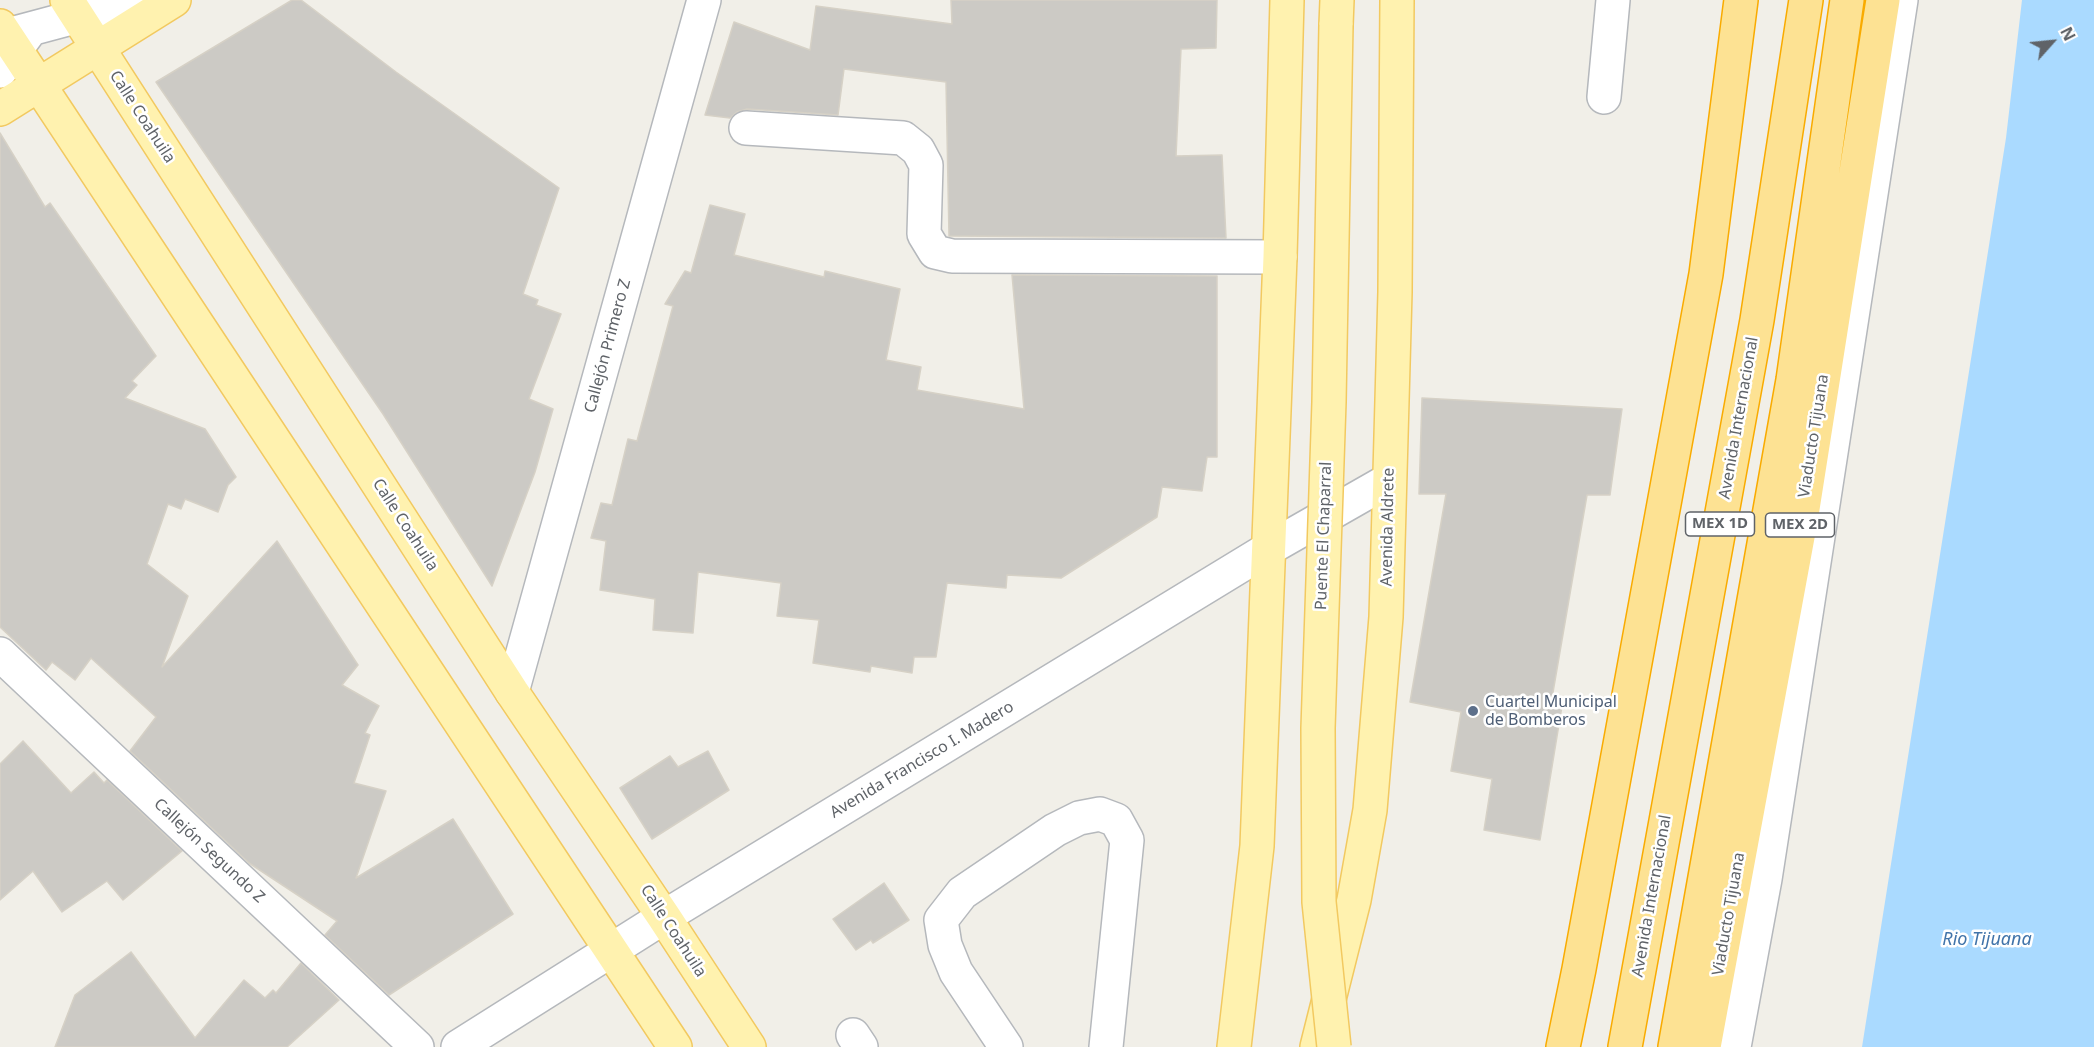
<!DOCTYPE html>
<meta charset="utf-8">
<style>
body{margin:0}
#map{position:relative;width:2094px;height:1047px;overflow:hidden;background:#f1efe8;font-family:"Noto Sans",sans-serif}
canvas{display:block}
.north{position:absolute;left:2022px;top:12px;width:60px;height:60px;-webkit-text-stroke:4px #fff;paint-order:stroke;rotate:63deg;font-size:16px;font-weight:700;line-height:24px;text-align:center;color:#5f6368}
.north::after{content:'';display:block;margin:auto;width:21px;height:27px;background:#5f6368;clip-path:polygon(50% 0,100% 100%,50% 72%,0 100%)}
</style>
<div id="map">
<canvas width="2094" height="1047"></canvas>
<div class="north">N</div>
</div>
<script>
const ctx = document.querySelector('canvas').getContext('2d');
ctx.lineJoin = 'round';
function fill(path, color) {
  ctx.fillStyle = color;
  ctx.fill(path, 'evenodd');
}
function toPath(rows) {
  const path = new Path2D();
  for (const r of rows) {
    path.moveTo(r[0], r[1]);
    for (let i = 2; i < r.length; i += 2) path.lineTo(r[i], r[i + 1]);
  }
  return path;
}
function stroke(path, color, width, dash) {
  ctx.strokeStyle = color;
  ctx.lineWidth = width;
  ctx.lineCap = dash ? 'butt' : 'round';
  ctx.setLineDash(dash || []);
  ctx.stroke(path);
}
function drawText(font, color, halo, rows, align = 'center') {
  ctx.font = font + ' "Noto Sans",sans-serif';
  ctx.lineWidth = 5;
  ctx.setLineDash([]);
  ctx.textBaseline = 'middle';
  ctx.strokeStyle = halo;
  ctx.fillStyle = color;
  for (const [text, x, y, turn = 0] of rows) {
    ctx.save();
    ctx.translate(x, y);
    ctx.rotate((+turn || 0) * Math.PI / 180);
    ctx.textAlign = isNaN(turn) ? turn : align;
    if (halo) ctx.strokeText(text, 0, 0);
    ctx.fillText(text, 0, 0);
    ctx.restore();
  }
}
const water = toPath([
 [2022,0,2094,0,2094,1047,1862,1047,2006,138]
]);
const building = toPath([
 [292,0,301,0,396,72,559,188,523,294,538,300,536,305,561,314,529,399,553,409,535,472,492,586,383,414,156,82,292,0],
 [951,0,1217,0,1216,48,1181,49,1176,156,1222,155,1226,238,949,236,946,82,844,69,838,115,747,109,737,112,730,118,705,115,734,22,810,50,816,6,952,24,951,0],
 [0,133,45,207,50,203,156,356,132,381,137,385,125,398,205,429,236,477,228,485,218,512,185,499,181,509,168,504,147,564,188,596,162,667,277,541,358,665,342,685,379,706,365,733,370,735,354,783,386,791,356,878,453,819,513,914,389,995,325,935,337,921,249,863,130,751,156,717,91,658,75,680,52,662,46,670,0,627,0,133],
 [710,205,745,214,734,255,824,277,825,271,900,289,886,360,921,367,917,390,1024,409,1012,275,1217,276,1217,457,1207,457,1202,491,1162,487,1157,517,1061,578,1007,575,1006,588,947,583,936,657,914,657,912,673,871,666,870,672,813,663,819,620,777,616,781,583,698,572,693,633,653,630,655,599,600,590,606,541,591,538,601,503,612,505,628,439,637,441,673,306,665,304,685,271,691,273,710,205],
 [1422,398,1622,409,1610,495,1587,495,1552,698,1563,700,1540,840,1484,830,1492,779,1451,771,1461,712,1410,702,1446,494,1419,494,1422,398],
 [23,741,71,793,94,772,104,783,107,780,182,851,123,900,107,881,62,912,33,871,0,900,0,764,23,741],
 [708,751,729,790,652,839,620,788,670,756,678,767,708,751],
 [884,883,909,920,873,943,871,940,856,950,833,919,884,883],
 [131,952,195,1038,244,980,265,998,273,990,276,993,301,963,339,1000,287,1047,55,1047,75,995,131,952]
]);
const minor = toPath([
 [0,37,112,7,128,0],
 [0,71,31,29],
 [1604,97,1613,0],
 [746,128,903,138,918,150,926,165,924,234,935,252,952,256,1280,257],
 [0,654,417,1047],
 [512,692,704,0],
 [853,1035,861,1047],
 [458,1047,664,917,1268,549,1389,480],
 [1006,1047,956,972,945,945,941,920,962,893,1055,830,1079,818,1100,814,1116,820,1127,840,1106,1047],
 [1734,1047,1765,879,1901,0]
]);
const major = toPath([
 [67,0,512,692,664,917,749,1047],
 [1336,25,1337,0],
 [0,26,675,1047],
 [0,109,174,0],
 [1234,1047,1257,846,1280,257,1287,0],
 [1317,1047,1354,900,1370,810,1386,617,1395,292,1397,0]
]);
const highway = toPath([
 [1563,1047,1579,969,1706,274,1741,0],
 [1625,1047,1757,320,1806,0],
 [1675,1047,1793,380,1847,0],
 [1704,1047,1802,515,1883,0]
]);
const majorBridge = toPath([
 [1334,1047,1319,902,1318,728,1329,402,1336,25]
]);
const markers = [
 [1473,711,6,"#5c6f8a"]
];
const shields = [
 [1720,524,69],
 [1800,525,69]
];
const shieldNames = [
 ["MEX 1D",1720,524],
 ["MEX 2D",1800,525]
];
const streetNames = [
 ["Calle Coahuila",142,117,57],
 ["Callejón Primero Z",608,346,-75],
 ["Avenida Internacional",1739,418,-80],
 ["Viaducto Tijuana",1814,436,-81],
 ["Calle Coahuila",405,525,57],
 ["Avenida Aldrete",1388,527,-89],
 ["Puente El Chaparral",1324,536,-88],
 ["Avenida Francisco I. Madero",922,760,-31],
 ["Callejón Segundo Z",209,851,43],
 ["Avenida Internacional",1652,896,-80],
 ["Viaducto Tijuana",1729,914,-80],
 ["Calle Coahuila",673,931,57]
];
const serviceNames = [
 ["Cuartel Municipal",1485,702],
 ["de Bomberos",1485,720]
];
const waterNames = [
 ["Rio Tijuana",1987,940]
];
fill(water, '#aadaff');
fill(building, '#cccac5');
stroke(building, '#d6d1c6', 1.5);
stroke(minor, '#b5b8bc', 36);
stroke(major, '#f2c960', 36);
stroke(highway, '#f9ab00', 36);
stroke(minor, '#fff', 33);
stroke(major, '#fff2af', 33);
stroke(highway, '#fde293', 33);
stroke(majorBridge, '#f2c960', 36, []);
stroke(majorBridge, '#fff2af', 33);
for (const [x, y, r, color] of markers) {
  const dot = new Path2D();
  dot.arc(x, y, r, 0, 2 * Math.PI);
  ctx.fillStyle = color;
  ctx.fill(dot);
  stroke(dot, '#fff', 2);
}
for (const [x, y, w] of shields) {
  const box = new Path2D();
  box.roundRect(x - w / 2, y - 12, w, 24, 4.5);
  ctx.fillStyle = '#fff';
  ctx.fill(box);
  stroke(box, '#5f6368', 1.5);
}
drawText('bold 15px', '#5f6368', null, shieldNames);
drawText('16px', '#5f6368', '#fff', streetNames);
drawText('16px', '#4e5e75', '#fff', serviceNames, 'left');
drawText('italic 18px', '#4174aa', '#fff', waterNames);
</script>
